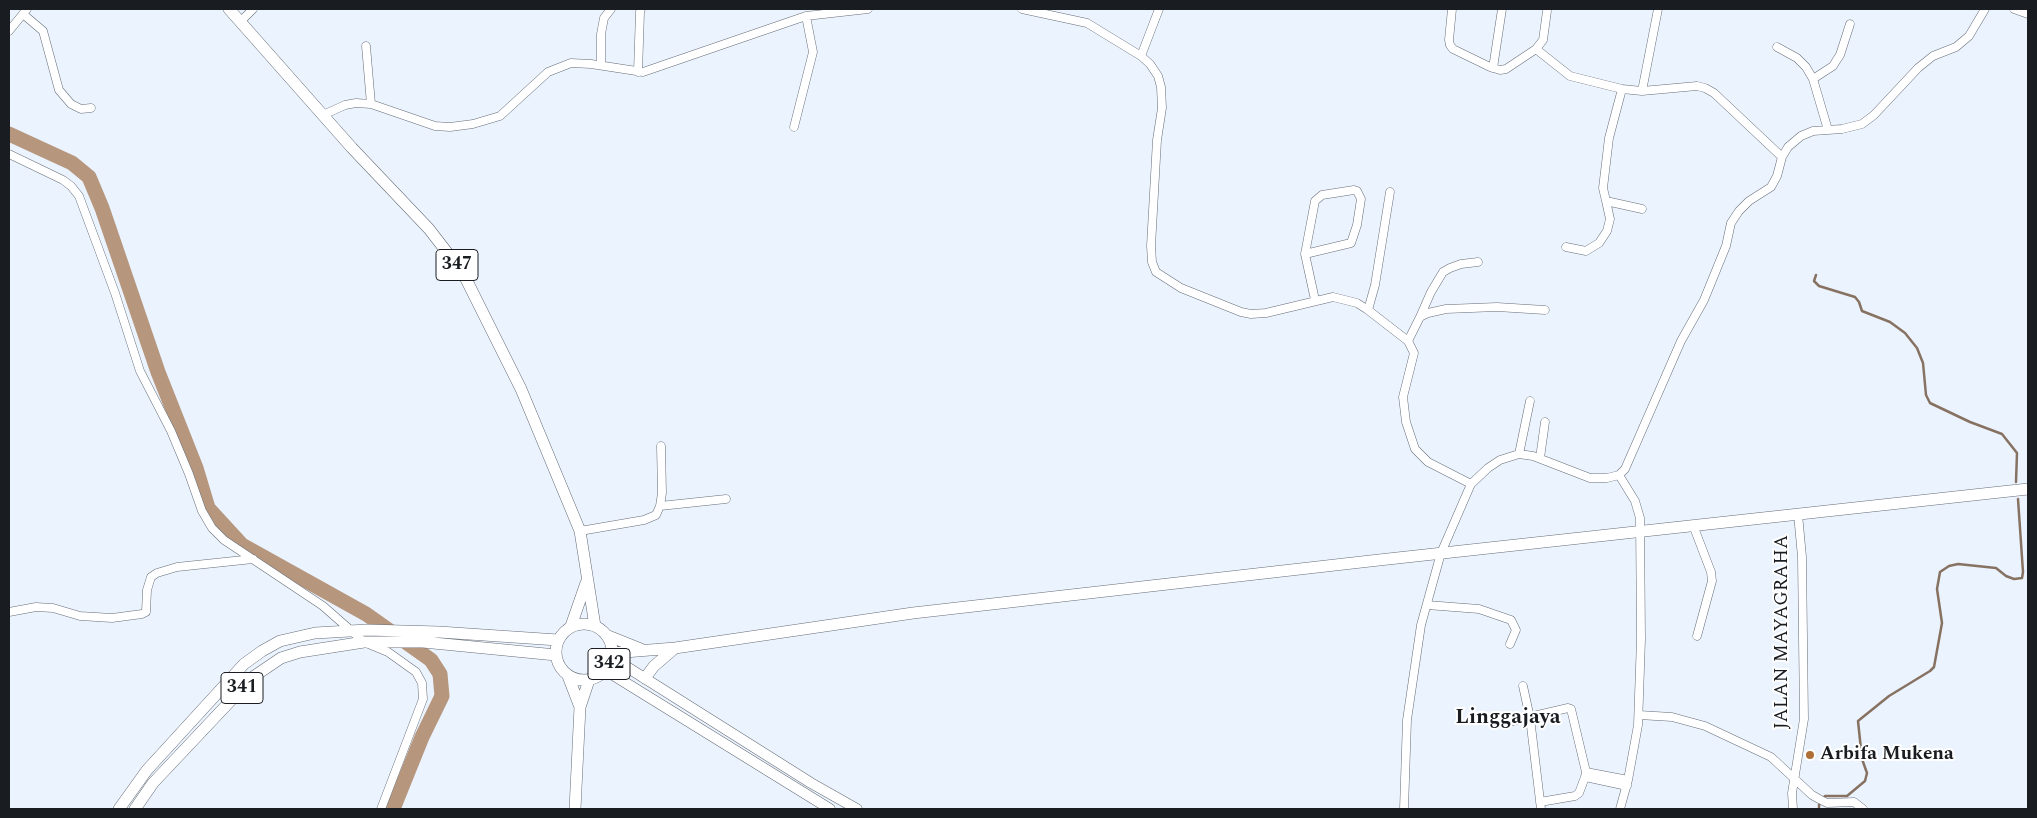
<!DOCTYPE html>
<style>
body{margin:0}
#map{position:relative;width:2037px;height:818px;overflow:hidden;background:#ebf3ff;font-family:Spectral,serif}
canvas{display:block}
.frame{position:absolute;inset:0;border:10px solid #191c20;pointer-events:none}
</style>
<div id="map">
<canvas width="2037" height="818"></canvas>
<div class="frame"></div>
</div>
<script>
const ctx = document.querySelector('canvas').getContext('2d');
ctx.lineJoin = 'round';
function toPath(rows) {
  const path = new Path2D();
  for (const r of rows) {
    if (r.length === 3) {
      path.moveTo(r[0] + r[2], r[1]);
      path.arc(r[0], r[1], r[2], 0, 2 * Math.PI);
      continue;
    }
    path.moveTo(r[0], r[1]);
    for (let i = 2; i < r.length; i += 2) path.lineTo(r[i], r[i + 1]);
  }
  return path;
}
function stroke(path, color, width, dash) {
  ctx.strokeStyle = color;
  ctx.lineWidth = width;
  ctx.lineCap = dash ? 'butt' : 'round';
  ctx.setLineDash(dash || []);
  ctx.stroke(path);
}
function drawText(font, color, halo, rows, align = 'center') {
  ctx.font = font + ' Spectral,serif';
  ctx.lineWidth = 4;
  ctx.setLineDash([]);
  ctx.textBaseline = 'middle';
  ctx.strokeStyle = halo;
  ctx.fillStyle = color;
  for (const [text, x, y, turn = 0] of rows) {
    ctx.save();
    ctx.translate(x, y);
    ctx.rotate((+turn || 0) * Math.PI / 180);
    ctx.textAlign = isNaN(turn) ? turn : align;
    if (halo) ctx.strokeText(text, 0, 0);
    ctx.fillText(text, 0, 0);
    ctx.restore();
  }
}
const stream = toPath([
 [1816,275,1814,281,1819,286,1855,297,1859,302,1862,311,1890,322,1905,333,1917,348,1923,363,1926,395,1930,403,1970,422,2002,434,2017,453,2016,482],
 [1819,809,1819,805,1825,796,1847,796,1865,781,1867,773,1862,759,1858,721,1889,696,1930,671,1934,667,1942,623,1937,589,1940,572,1949,566,1958,564,1996,568,2006,576,2014,579,2022,578,2023,572,2018,499]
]);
const river = toPath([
 [9,134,72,163,89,177,102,208,158,372,196,468,208,508,242,545,366,614,431,660,440,674,442,696,422,737,393,809]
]);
const street = toPath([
 [1022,9,1087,23,1141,56,1150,64,1158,76,1161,87,1162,108,1157,140,1151,246,1152,262,1156,272,1181,288,1241,312,1251,314,1266,313,1333,297,1357,303,1368,310,1408,341,1414,353,1403,397,1406,422,1415,449,1428,462,1471,484],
 [1452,9,1449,40,1450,45,1453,49,1490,67,1500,70,1506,69,1536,49,1543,40,1547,11],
 [2014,9,2028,14],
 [23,14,43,31,59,90,71,104,81,109,91,108],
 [241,21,253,9],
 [9,31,27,9],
 [366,46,371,104],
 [1777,47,1797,58,1806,67,1813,79,1828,130],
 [1536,49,1570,76,1622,89,1642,91,1697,86,1705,88,1714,93,1782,157],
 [1141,56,1159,9],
 [601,65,601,34,604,18,611,9],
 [1493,68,1502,9],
 [638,72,640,12,641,9],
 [1813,79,1833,66,1836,61,1840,55,1850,24],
 [1622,89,1609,138,1603,188,1606,201,1642,209],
 [1642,91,1658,9],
 [323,115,345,105,356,103,371,104,435,126,450,127,473,124,500,116,548,72,571,63,591,64,643,72,806,16,868,9],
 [794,127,813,52,806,16],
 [9,154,63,180,71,186,79,196,115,293,140,371,171,431,189,474,202,511,212,528,224,540,323,606,364,642,388,652,416,672,422,683,423,699,381,809],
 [1566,247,1586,251,1599,243,1607,231,1610,219,1606,201],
 [1305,254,1351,243,1357,225,1361,199,1357,191,1354,190,1322,195,1315,201,1305,254,1315,300],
 [1368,310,1375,285,1390,192],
 [1420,317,1431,292,1443,272,1450,268,1461,264,1478,262],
 [1408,341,1420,317,1428,313,1446,309,1497,307,1545,310],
 [1519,454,1530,401],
 [1540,458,1545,422],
 [1619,475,1635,501,1640,518,1641,639,1638,725,1628,780,1620,809],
 [660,506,726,499],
 [1693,525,1711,572,1712,581,1697,636],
 [580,531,644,520,656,515,660,506,662,493,661,446],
 [1427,605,1479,609,1511,620,1516,630,1510,644],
 [9,612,36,607,53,608,80,616,112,618,142,614,146,612,147,590,151,577,157,573,177,567,253,559],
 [1523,686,1530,718,1541,809],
 [1639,715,1672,717,1705,726,1771,757,1812,795,1819,799,1827,803,1854,802,1863,809],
 [1508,722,1568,708,1571,709,1586,772,1585,777,1579,793,1575,796,1540,802],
 [1586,772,1628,780],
 [1590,778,1627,786],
 [1404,809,1407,720,1421,625,1441,553,1471,484,1488,468,1500,460,1519,454,1533,456,1590,478,1607,478,1619,475,1625,469,1681,341,1704,300,1726,246,1731,223,1739,211,1749,201,1771,187,1777,176,1782,157,1788,147,1801,136,1813,131,1842,129,1862,124,1874,115,1918,68,1933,56,1956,47,1969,36,1985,9],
 [1793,809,1792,793,1804,719,1802,557,1798,514]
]);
const secondary = toPath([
 [611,657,811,783,857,809],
 [605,670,830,809]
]);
const primary = toPath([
 [229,9,352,148,429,229,463,273,521,389,580,531,595,626],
 [584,652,28],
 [571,626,586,583],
 [606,635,641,649],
 [612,653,675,648,913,613,1379,560,2028,489],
 [568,676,580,707],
 [645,678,654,666,675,648],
 [119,809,147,770,244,664,262,651,280,641,315,633,367,630,439,632,558,640],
 [135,809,153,783,253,677,281,658,300,652,364,642,423,642,556,655],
 [575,809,580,707,589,680]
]);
const markers = [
 [1810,755,5,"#af6f37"]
];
const shields = [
 [457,265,42],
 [609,664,42],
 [242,688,42]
];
const shieldNames = [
 ["347",457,265],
 ["342",609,664],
 ["341",242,688]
];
const streetNames = [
 ["JALAN MAYAGRAHA",1783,632,-90]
];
const poiNames = [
 ["Arbifa Mukena",1820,755]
];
const quarterNames = [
 ["Linggajaya",1508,719]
];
stroke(stream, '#877262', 2.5);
stroke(river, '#b6977e', 15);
stroke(street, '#666d77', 9);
stroke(secondary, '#666d77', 11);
stroke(primary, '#666d77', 12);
stroke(street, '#fff', 8);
stroke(secondary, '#fff', 10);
stroke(primary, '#fff', 11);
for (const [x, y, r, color] of markers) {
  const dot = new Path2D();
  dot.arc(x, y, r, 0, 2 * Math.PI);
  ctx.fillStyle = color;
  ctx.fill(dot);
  stroke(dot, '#fff', 2);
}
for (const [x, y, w] of shields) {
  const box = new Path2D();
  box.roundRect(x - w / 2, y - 15.5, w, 31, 4);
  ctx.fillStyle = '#fff';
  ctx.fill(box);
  stroke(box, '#191c20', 1);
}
drawText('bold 18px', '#191c20', null, shieldNames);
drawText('19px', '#191c20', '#fff', streetNames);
drawText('bold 19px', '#191c20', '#fff', poiNames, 'left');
drawText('bold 21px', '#191c20', '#fff', quarterNames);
</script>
